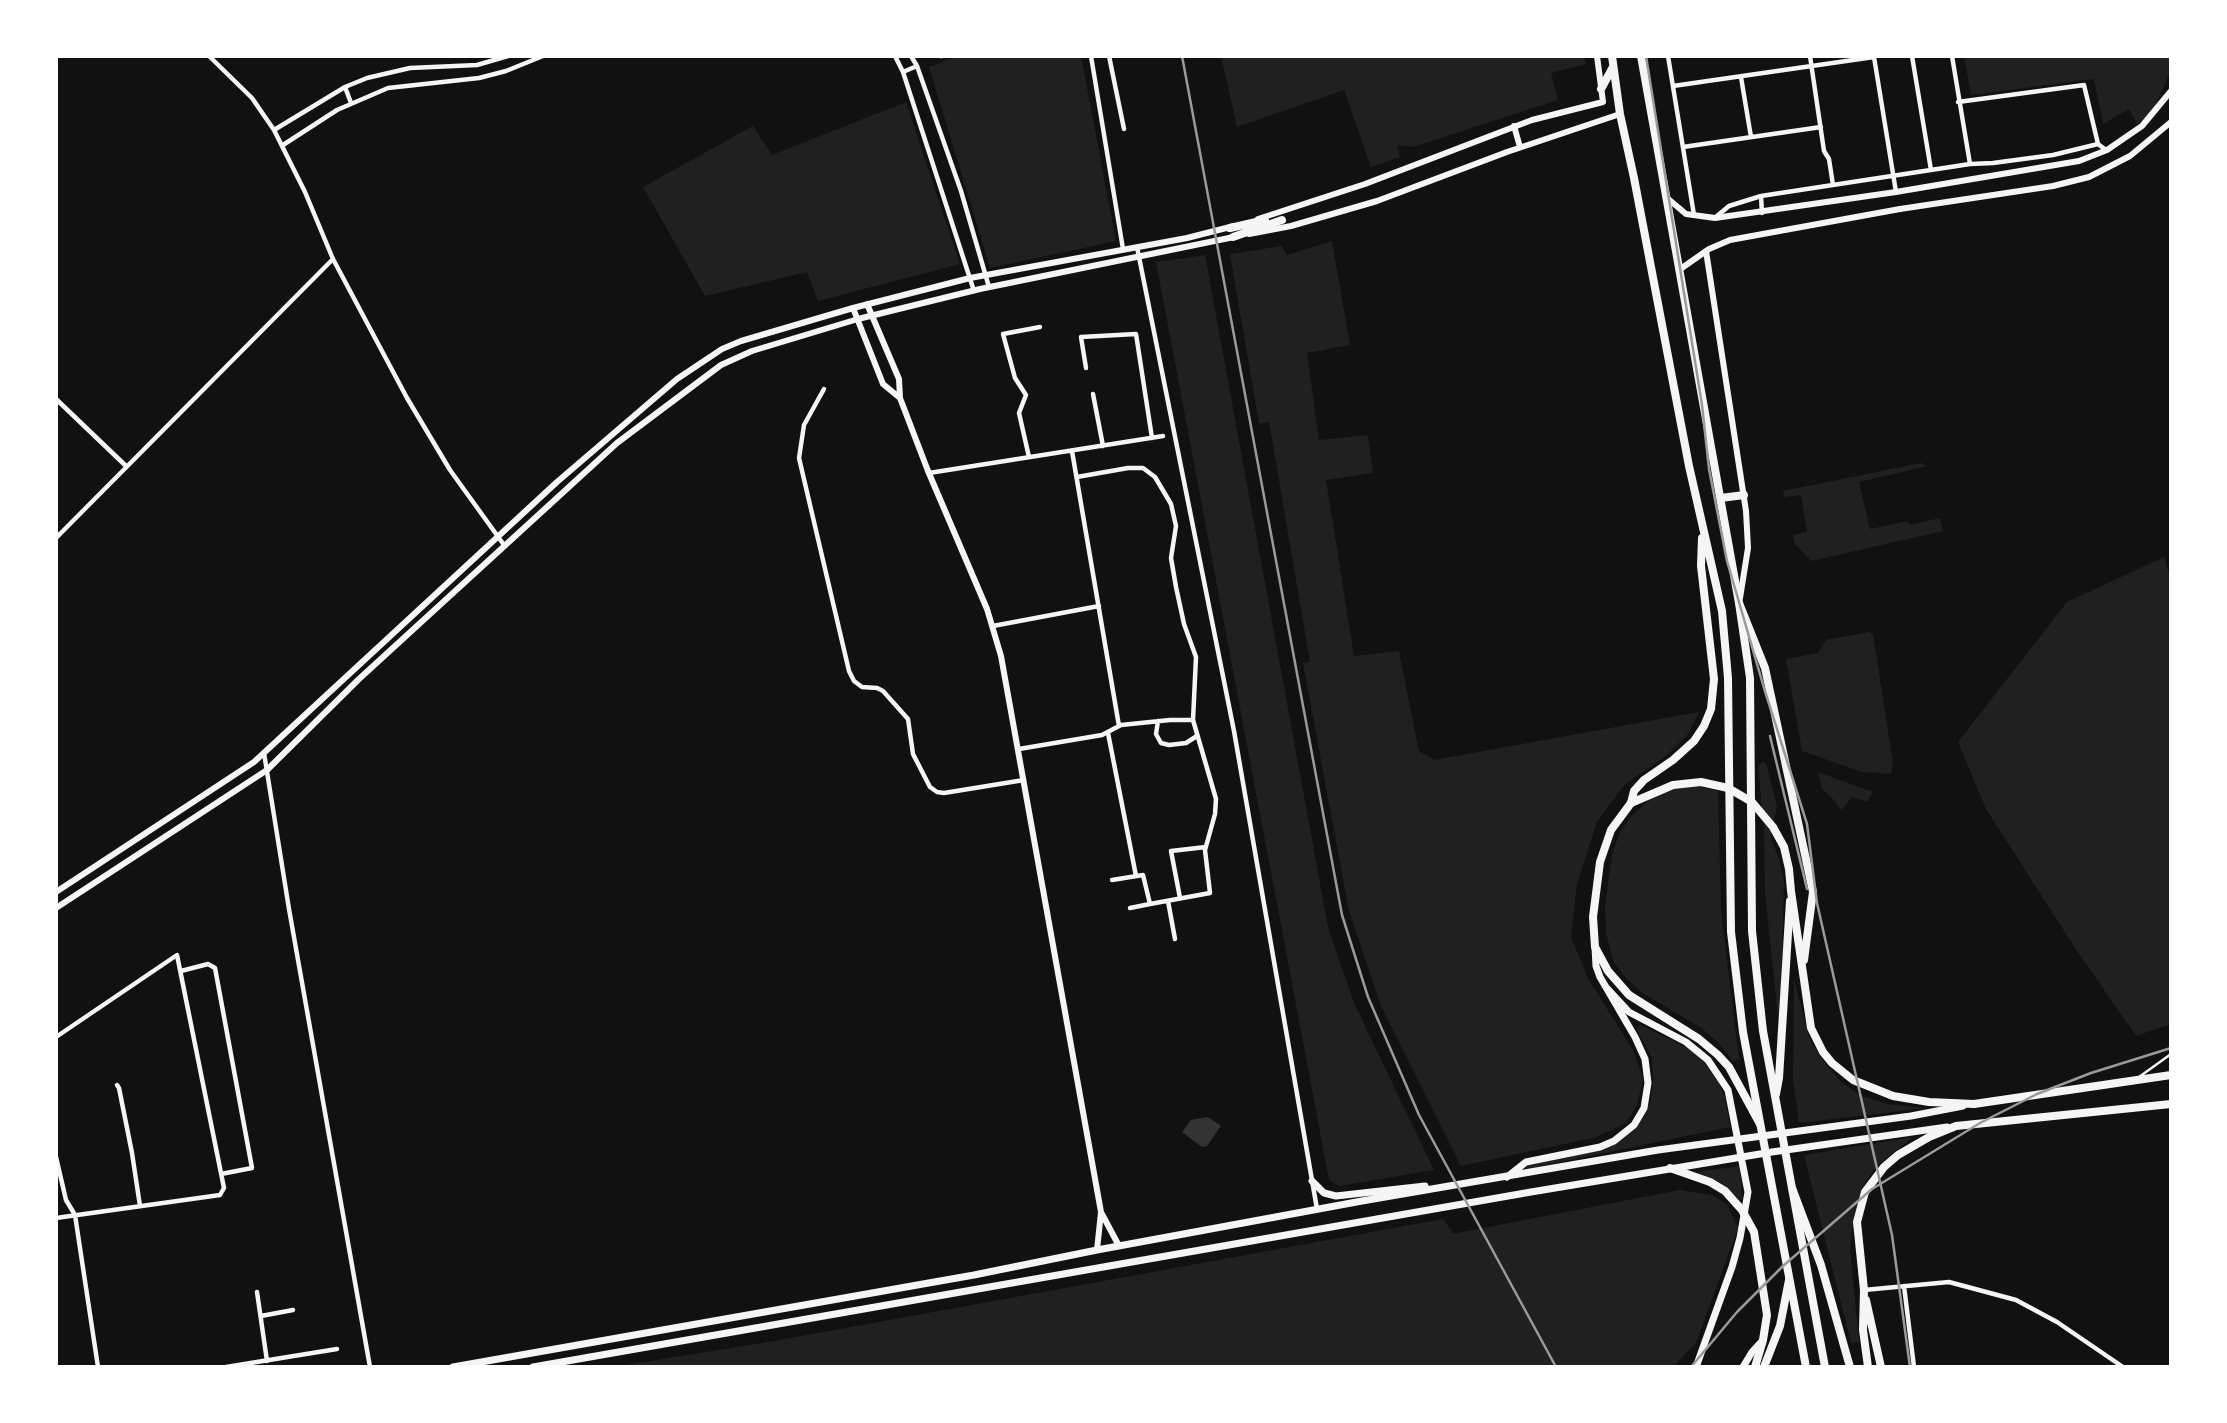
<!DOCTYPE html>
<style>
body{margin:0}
#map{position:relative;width:2227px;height:1423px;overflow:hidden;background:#111;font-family:"Asap Condensed",sans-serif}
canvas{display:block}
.frame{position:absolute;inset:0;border:58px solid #fff;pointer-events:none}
</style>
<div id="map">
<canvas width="2227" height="1423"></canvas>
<div class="frame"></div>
</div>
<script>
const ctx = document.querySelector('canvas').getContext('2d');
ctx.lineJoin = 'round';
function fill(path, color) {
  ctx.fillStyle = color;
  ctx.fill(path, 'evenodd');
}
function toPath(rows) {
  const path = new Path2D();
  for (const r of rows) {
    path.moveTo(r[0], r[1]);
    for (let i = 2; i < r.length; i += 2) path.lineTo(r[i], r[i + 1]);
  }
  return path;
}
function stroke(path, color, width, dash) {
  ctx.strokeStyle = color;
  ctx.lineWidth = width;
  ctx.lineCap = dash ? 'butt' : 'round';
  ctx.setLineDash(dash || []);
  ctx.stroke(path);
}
const green = toPath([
 [957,56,1081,56,1116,241,990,268,929,67],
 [1221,56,1584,56,1586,64,1551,73,1558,100,1413,147,1397,145,1400,157,1371,167,1344,90,1237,127],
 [1964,56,2171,56,2171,70,2153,111,2137,124,2129,109,2103,124,2094,79,1971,95],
 [906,102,960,264,818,301,807,272,705,296,643,187,753,126,772,155],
 [1332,241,1350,345,1307,353,1319,440,1368,435,1373,473,1326,480,1354,656,1399,651,1419,751,1434,760,1699,712,1688,734,1666,756,1624,785,1597,822,1577,884,1571,937,1588,978,1634,1052,1643,1079,1637,1105,1626,1123,1597,1137,1461,1166,1381,1006,1349,911,1303,663,1310,662,1269,422,1259,424,1230,254,1282,246,1287,255],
 [1205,255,1328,927,1354,1003,1434,1170,1339,1186,1329,1180,1156,262],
 [1921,463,1928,466,1859,482,1870,529,1908,521,1910,525,1940,518,1943,531,1811,561,1795,544,1793,535,1807,532,1801,495,1784,497,1783,491],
 [2164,557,2171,581,2171,1024,2136,1036,2075,948,1986,809,1958,742,2067,602],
 [1869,632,1873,634,1893,763,1891,774,1862,772,1802,751,1786,659,1818,653,1826,640],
 [1762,762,1766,763,1777,806,1771,838,1779,859,1784,881,1780,1036,1765,892,1764,829,1758,766],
 [1818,772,1873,792,1867,802,1852,797,1841,810,1833,799,1822,789],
 [1696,786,1718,791,1721,910,1739,1059,1733,1061,1717,1041,1700,1027,1644,994,1627,979,1614,963,1606,933,1605,906,1612,855,1619,834,1631,816,1657,794,1675,789],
 [1794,979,1809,1037,1822,1059,1840,1081,1859,1095,1887,1104,1928,1108,1799,1123,1793,1081],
 [1640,1025,1692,1050,1707,1064,1718,1081,1725,1097,1730,1127,1527,1169,1527,1164,1619,1141,1632,1132,1650,1104,1653,1082,1652,1058,1637,1030],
 [1913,1137,1876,1167,1862,1187,1854,1218,1850,1248,1859,1342,1851,1343,1804,1155],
 [1740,1166,1742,1201,1722,1183,1696,1172],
 [1680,1190,1711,1195,1727,1204,1738,1228,1696,1343,1673,1367,613,1367,774,1341,1443,1219,1453,1233,1457,1233]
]);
const water = toPath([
 [1208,1117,1221,1126,1207,1146,1202,1147,1182,1132,1191,1120]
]);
const service = toPath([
 [2139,1077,2171,1054]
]);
const minor = toPath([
 [209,56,252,98,274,130,305,192,333,259,407,398,450,470,504,545],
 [895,56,903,72,974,291],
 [911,56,917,66,961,191,989,287],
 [940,56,942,56],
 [1091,56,1123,249],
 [1109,56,1124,129],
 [1668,56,1694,215],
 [1810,56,1824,151,1829,159,1833,185],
 [1912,56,1931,170],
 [1952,56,1970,164],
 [1874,57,1896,192],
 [903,72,917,66],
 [1741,77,1751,137],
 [1673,86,1874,57],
 [345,87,351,103],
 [1958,102,2084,85,2098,144],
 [274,130,345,87,367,78,410,68,477,65,508,56],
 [283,145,337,110,388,88,479,78,506,71,543,56],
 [1683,147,1821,127],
 [1761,196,1762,213],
 [1717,216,1729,206,1761,196,1970,164,1993,163,2053,155,2098,144,2106,150],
 [1137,247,1234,731,1317,1209],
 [1086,368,1081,337,1136,334,1152,438],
 [824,389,804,425,799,458,849,671,854,681,862,687,877,688,883,691,908,719,913,754,930,787,937,792,944,793,1024,780],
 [1093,394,1103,446],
 [56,399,126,466],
 [1072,451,1119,726],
 [1029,457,1019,413,1026,395,1015,378,1003,334,1040,327],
 [929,473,1163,436],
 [1077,477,1128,468,1143,468,1155,477,1171,504,1176,526,1171,558,1176,587,1184,624,1196,657,1193,720],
 [56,538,333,259],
 [993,626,1099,606],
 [1158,721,1156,734,1161,743,1169,745,1186,743,1197,736],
 [1108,733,1136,876],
 [1019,749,1102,735,1121,725,1170,720,1193,720,1216,799,1215,814,1205,850,1210,893,1150,904,1143,875,1112,880],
 [264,753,289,909,370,1367],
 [1180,898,1171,851,1206,847],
 [1168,901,1175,939],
 [1130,908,1150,904],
 [181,971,208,964,215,968,252,1168,221,1174],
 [56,1037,177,955,224,1188,220,1195,56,1218],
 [117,1085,119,1088,132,1153,140,1206],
 [56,1157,66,1200,75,1215,98,1367],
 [1904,1286,1914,1367],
 [1864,1290,1949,1282,2016,1300,2057,1322,2123,1367],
 [257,1292,267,1361],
 [261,1316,293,1310],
 [226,1367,337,1349]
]);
const tertiary = toPath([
 [1514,126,1520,147],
 [1667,198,1686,214,1715,218,1896,192,2079,161,2107,150,2142,126,2171,91],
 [1258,219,1365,184,1532,120,1603,102,1597,56],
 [1249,234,1291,226,1377,201,1507,152,1620,114],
 [1706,251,1746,511,1748,548,1740,598],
 [1679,270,1709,249,1730,240,1900,209,2053,186,2089,177,2130,156,2171,122],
 [867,304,899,379,900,398,928,471,987,609,1001,656,1101,1212,1097,1250],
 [853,308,883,384,900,398],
 [56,892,254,762,557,482,677,379,722,349,741,341,853,308,970,278,1187,238,1234,226],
 [56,908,267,770,359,679,617,443,721,365,752,351,858,319,980,289,1234,237],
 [1102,1214,1119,1246]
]);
const secondary = toPath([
 [1605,986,1629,1012,1686,1042,1708,1060,1728,1090,1748,1192,1740,1238,1732,1267,1696,1367],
 [1507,1177,1526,1162,1600,1147,1614,1141,1634,1125,1644,1108,1648,1083,1645,1059,1635,1037,1600,977,1596,966,1595,947],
 [1312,1181,1324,1193,1336,1196,1425,1186],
 [453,1367,974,1275,1097,1250,1362,1201,1658,1150,1911,1116,1963,1106],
 [533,1367,1531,1192,1772,1152,1947,1127],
 [1743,1367,1752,1352,1763,1340]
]);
const primary = toPath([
 [1612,56,1620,114,1634,178,1689,466,1722,611,1728,678,1731,932,1743,1032,1806,1367],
 [1641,56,1739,603,1750,678,1752,931,1763,1031,1825,1367],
 [1601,89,1613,67],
 [1230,228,1265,220],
 [1233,237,1282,220],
 [1721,498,1744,495],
 [1631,803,1634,791,1644,780,1673,760,1694,741,1704,726,1711,709,1714,679,1701,566,1702,538],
 [1776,1094,1779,1078,1790,901]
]);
const trunk = toPath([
 [1739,603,1765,668,1813,892,1804,960],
 [1760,1124,1729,1067,1718,1055,1699,1039,1629,995,1608,971,1595,947,1593,917,1600,862,1611,830,1631,803,1673,785,1701,782,1728,788,1752,802,1773,827,1784,847,1789,869,1791,891,1811,1028,1823,1052,1832,1063,1853,1080,1893,1096,1929,1102,1974,1104,2171,1075],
 [1670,1168,1710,1182,1725,1191,1742,1210,1754,1232,1767,1315,1763,1340,1755,1367],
 [1792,1188,1821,1265,1850,1367],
 [1866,1300,1881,1367],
 [1764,1367,1780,1326,1789,1280],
 [1868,1367,1863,1330,1864,1290,1857,1222,1865,1192,1884,1167,1898,1155,1929,1137,1956,1126,2171,1104]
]);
const rail = toPath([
 [1182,56,1342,915,1368,997,1419,1115,1556,1367],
 [1646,56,1702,405,1709,469,1727,561,1764,688,1807,824,1817,903,1892,1235,1910,1367],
 [1770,736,1807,889],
 [1691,1367,1737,1312,1783,1266,1872,1189,1980,1123,2037,1094,2091,1073,2171,1048]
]);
fill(green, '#202020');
fill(water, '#333');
stroke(service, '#f5f5f5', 2.5);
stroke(minor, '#f5f5f5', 4.5);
stroke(tertiary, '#f5f5f5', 6);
stroke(secondary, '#f5f5f5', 7);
stroke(primary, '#f5f5f5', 8);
stroke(trunk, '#f5f5f5', 8);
stroke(rail, '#9a9a9a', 2.5);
</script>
